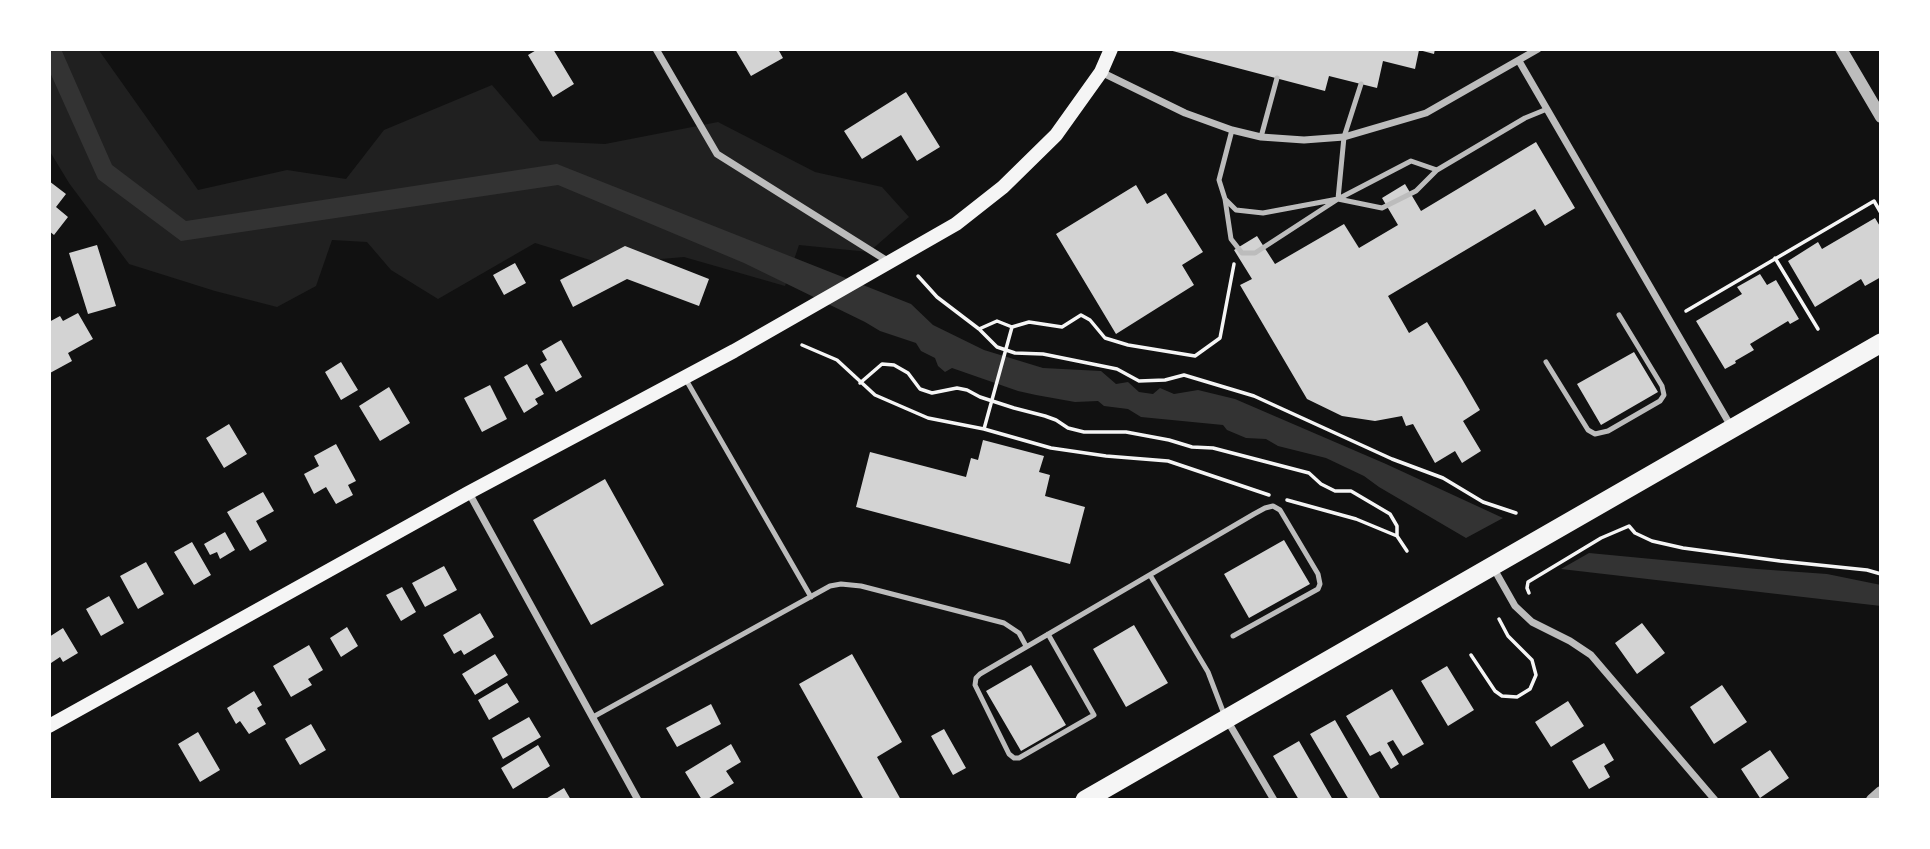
<!DOCTYPE html>
<style>
body{margin:0}
#map{position:relative;width:1930px;height:849px;overflow:hidden;background:#111;font-family:"Playfair Display",serif}
canvas{display:block}
.frame{position:absolute;inset:0;border:51px solid #fff;pointer-events:none}
</style>
<div id="map">
<canvas width="1930" height="849"></canvas>
<div class="frame"></div>
</div>
<script>
const ctx = document.querySelector('canvas').getContext('2d');
ctx.lineJoin = 'round';
function fill(path, color) {
  ctx.fillStyle = color;
  ctx.fill(path, 'evenodd');
}
function toPath(rows) {
  const path = new Path2D();
  for (const r of rows) {
    path.moveTo(r[0], r[1]);
    for (let i = 2; i < r.length; i += 2) path.lineTo(r[i], r[i + 1]);
  }
  return path;
}
function stroke(path, color, width, dash) {
  ctx.strokeStyle = color;
  ctx.lineWidth = width;
  ctx.lineCap = dash ? 'butt' : 'round';
  ctx.setLineDash(dash || []);
  ctx.stroke(path);
}
const green = toPath([
 [49,49,98,49,198,190,287,170,346,179,384,130,492,85,540,141,605,144,718,122,815,172,882,187,909,217,869,252,799,245,785,286,684,257,603,264,535,243,438,299,391,270,367,242,332,240,316,286,277,307,215,291,129,264,69,183,49,150]
]);
const water = toPath([
 [49,49,61,49,112,165,186,221,557,164,911,304,933,325,984,350,1043,368,1101,371,1116,384,1128,382,1139,392,1153,394,1160,388,1174,394,1198,390,1235,399,1386,464,1503,518,1466,538,1379,487,1364,476,1326,458,1278,446,1266,439,1246,438,1227,430,1223,425,1141,417,1128,409,1104,406,1098,401,1075,402,1036,395,1018,391,952,368,945,372,938,366,935,358,921,351,916,343,880,331,865,322,744,263,558,185,181,241,98,179,49,70],
 [1589,553,1757,569,1827,574,1881,585,1881,606,1561,569]
]);
const building = toPath([
 [538,49,553,49,574,84,553,97,528,55],
 [735,49,778,49,783,58,751,76],
 [1165,49,1435,49,1434,54,1419,50,1415,69,1383,61,1377,88,1329,76,1325,91],
 [906,92,940,147,917,161,901,135,862,159,844,131],
 [1536,142,1575,208,1545,226,1535,209,1388,296,1409,333,1427,322,1462,379,1480,410,1463,421,1481,451,1462,463,1455,451,1435,463,1413,424,1406,426,1402,416,1375,421,1342,416,1307,399,1240,285,1252,279,1234,250,1257,236,1275,264,1344,224,1359,248,1398,225,1382,198,1405,184,1421,211],
 [49,181,66,194,56,207,68,217,54,235,49,231],
 [1136,185,1147,204,1166,193,1203,252,1182,265,1194,285,1116,334,1056,234],
 [1875,218,1881,228,1881,277,1865,286,1861,279,1815,307,1788,261,1818,242,1822,249],
 [97,245,116,306,88,314,69,253],
 [625,246,709,279,699,306,627,279,573,307,560,280],
 [515,263,526,283,504,295,493,275],
 [1760,274,1767,285,1776,280,1799,319,1790,324,1788,321,1750,344,1754,350,1735,361,1736,363,1725,369,1696,321,1742,294,1737,287],
 [78,313,93,339,68,353,72,361,50,373,49,322,60,316,63,321],
 [561,340,582,377,556,392,540,364,547,360,542,351],
 [1634,352,1658,392,1601,425,1577,384],
 [341,362,358,390,341,400,325,372],
 [527,364,544,394,535,399,538,404,524,413,504,377],
 [490,385,507,419,482,432,464,398],
 [389,387,410,423,380,441,359,406],
 [229,424,247,454,224,468,206,438],
 [983,440,1044,456,1039,472,1050,475,1045,496,1085,507,1070,564,856,507,870,452,966,477,971,458,978,460],
 [336,444,356,481,348,485,353,495,336,504,326,487,314,494,304,474,319,466,314,456],
 [605,479,664,585,591,625,533,520],
 [263,492,274,511,256,521,267,541,250,551,227,512],
 [225,532,235,550,220,559,217,552,210,555,204,544],
 [1284,540,1310,584,1249,618,1224,574],
 [192,542,211,575,194,585,174,552],
 [146,562,164,594,138,609,120,576],
 [444,566,457,590,425,607,412,583],
 [402,587,416,612,401,621,386,595],
 [109,596,124,623,101,636,86,609],
 [480,613,494,637,464,655,461,650,454,654,443,635],
 [1642,623,1665,653,1637,674,1615,643],
 [1134,625,1168,683,1126,707,1093,649],
 [347,627,358,646,341,657,330,638],
 [63,628,78,653,63,662,60,657,51,663,49,660,49,637],
 [309,645,323,670,308,679,312,685,291,697,273,666],
 [495,654,508,675,475,695,462,674],
 [852,654,902,742,877,757,901,800,864,800,799,684],
 [1031,665,1066,725,1021,751,986,691],
 [1447,666,1474,710,1448,726,1421,681],
 [507,683,519,702,489,720,478,700],
 [1722,685,1747,722,1714,744,1690,707],
 [1392,689,1424,744,1403,756,1393,740,1387,743,1399,764,1391,769,1380,751,1370,756,1346,716],
 [254,691,262,705,257,708,266,724,249,734,240,721,236,724,227,708],
 [1568,701,1584,726,1551,747,1535,722],
 [711,704,721,724,677,747,666,728],
 [529,717,541,737,503,759,492,738],
 [1335,720,1381,800,1349,800,1310,734],
 [311,724,326,750,300,765,285,739],
 [944,729,966,768,953,775,931,736],
 [198,732,220,770,200,782,178,744],
 [1299,741,1333,800,1299,800,1273,756],
 [1604,743,1614,760,1604,766,1610,777,1589,789,1572,761],
 [731,744,741,762,726,771,734,783,706,800,702,800,685,772],
 [538,745,550,766,513,789,501,768],
 [1770,750,1789,778,1760,798,1741,769],
 [564,788,571,800,544,800]
]);
const path = toPath([
 [1775,258,1818,329],
 [918,276,937,297,979,329,997,347,1015,353,1043,354,1117,369,1139,381,1165,380,1184,375,1254,396,1392,459,1443,478,1483,502,1516,513],
 [1686,311,1874,201,1881,213],
 [979,329,997,321,1012,327,1029,322,1062,327,1081,315,1090,320,1105,338,1128,345,1195,356,1220,338,1234,264],
 [802,345,837,360,875,395,928,418,984,429,1051,448,1106,456,1168,461,1269,495],
 [860,383,882,364,894,365,908,373,920,389,932,393,957,388,967,390,980,397,1014,408,1045,416,1056,420,1068,428,1084,432,1126,432,1169,440,1192,447,1213,448,1309,473,1321,484,1335,491,1351,491,1390,514,1397,526,1397,536],
 [984,429,1012,327],
 [1287,500,1356,519,1397,536,1407,551],
 [1529,593,1527,588,1528,582,1601,538,1629,526,1635,533,1652,541,1683,548,1780,561,1867,570,1881,574],
 [1471,655,1495,691,1502,696,1517,697,1530,689,1536,675,1532,660,1508,636,1499,619]
]);
const service = toPath([
 [1232,130,1219,180,1225,199,1236,210,1263,213,1338,199,1411,161,1437,170,1525,118,1547,109],
 [1261,137,1277,78],
 [1225,199,1231,239,1242,253,1255,253,1338,199,1382,208,1416,191,1437,170],
 [1338,199,1344,137,1361,84],
 [1546,362,1588,430,1595,434,1608,431,1660,401,1664,395,1662,386,1619,315],
 [685,378,811,597],
 [1150,575,1208,672,1224,714],
 [1048,634,1094,715,1019,758,1014,758,1009,754,975,685,976,678,980,674,1254,514,1265,508,1273,506,1280,510,1318,574,1320,584,1318,589,1233,636],
 [593,717,830,586,841,584,861,586,1004,623,1019,633,1026,646]
]);
const minor = toPath([
 [656,49,717,154,889,262],
 [1519,61,1732,428],
 [1101,72,1185,113,1232,130,1261,137,1304,140,1344,137,1426,113,1538,49],
 [469,493,638,800],
 [1494,569,1515,606,1532,622,1570,641,1591,655,1715,800],
 [1227,720,1274,800]
]);
const tertiary = toPath([
 [1841,49,1881,117],
 [1872,800,1881,792]
]);
const secondary = toPath([
 [49,726,468,493,734,351,956,224,1003,187,1056,135,1101,72,1111,49]
]);
const trunk = toPath([
 [1085,800,1881,343]
]);
fill(green, '#202020');
fill(water, '#333');
fill(building, '#d3d3d3');
stroke(path, '#f5f5f5', 3.5);
stroke(service, '#bcbcbc', 5);
stroke(minor, '#bcbcbc', 7);
stroke(tertiary, '#bcbcbc', 12);
stroke(secondary, '#f5f5f5', 14);
stroke(trunk, '#f5f5f5', 19);
</script>
